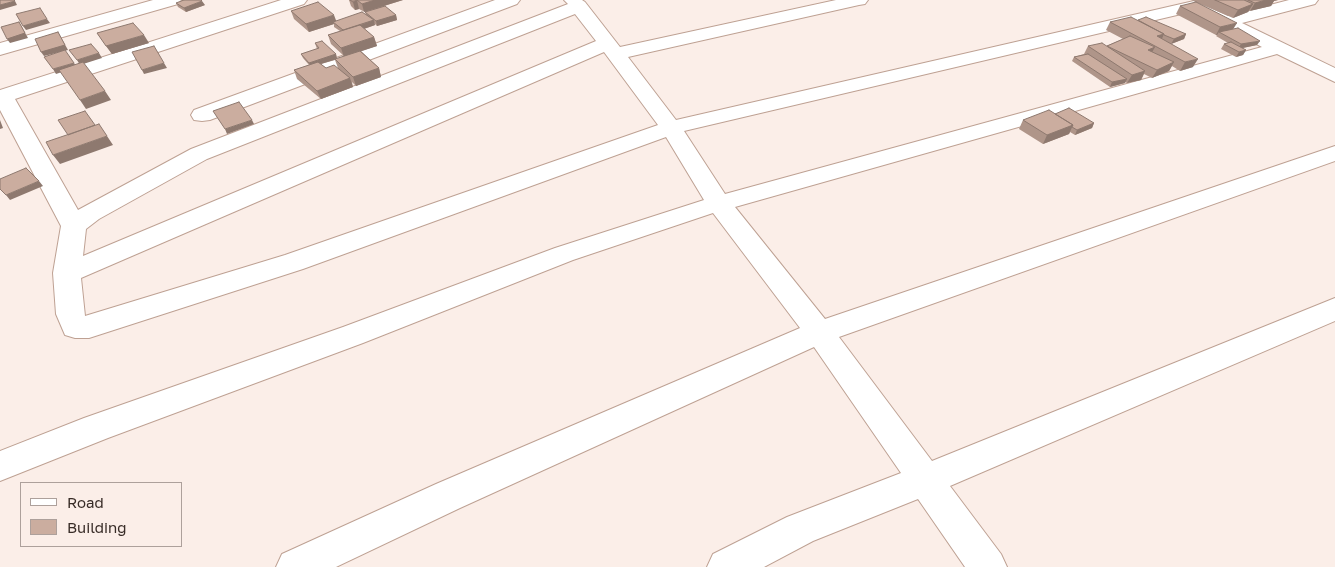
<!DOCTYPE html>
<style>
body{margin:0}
#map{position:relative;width:1335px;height:567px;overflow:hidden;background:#fbeee8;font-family:"Golos Text",sans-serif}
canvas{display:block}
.legend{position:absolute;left:20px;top:482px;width:162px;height:65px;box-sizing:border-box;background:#fbeee8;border:1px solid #ada09b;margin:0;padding:6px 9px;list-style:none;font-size:15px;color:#382c27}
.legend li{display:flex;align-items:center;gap:10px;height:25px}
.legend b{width:25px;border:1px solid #ada09b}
</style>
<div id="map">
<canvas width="1335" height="567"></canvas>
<ul class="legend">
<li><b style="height:6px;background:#fff"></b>Road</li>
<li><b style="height:14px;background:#cbad9f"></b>Building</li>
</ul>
</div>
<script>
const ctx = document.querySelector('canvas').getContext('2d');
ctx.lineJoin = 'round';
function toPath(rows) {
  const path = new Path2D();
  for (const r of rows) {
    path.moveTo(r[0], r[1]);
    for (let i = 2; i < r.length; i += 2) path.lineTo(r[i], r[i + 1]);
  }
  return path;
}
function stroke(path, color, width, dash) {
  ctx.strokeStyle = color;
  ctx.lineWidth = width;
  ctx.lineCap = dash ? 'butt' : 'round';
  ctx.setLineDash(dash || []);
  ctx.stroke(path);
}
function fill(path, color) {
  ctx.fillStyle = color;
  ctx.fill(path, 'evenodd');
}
const minor = toPath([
 [153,0,181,0,178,4,0,55,0,43,153,0],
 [281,0,307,0,304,4,15,99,78,210,191,149,568,4,564,0,582,0,585,2,620,47,836,0,868,0,865,4,859,5,628,57,676,120,1194,1,1228,16,1289,0,1318,0,1315,4,1242,23,1335,68,1335,82,1277,54,735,207,825,319,1335,146,1335,161,839,337,932,461,1335,298,1335,321,950,486,1001,554,1007,567,965,567,918,499,813,541,764,567,707,567,713,554,787,517,901,473,814,347,460,508,336,567,276,567,282,554,436,484,800,328,713,213,573,260,363,343,108,438,0,481,0,451,84,418,343,327,555,248,704,200,666,137,303,269,89,338,75,338,65,335,56,314,53,273,61,226,0,110,0,90,281,0],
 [1194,11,1262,47,725,194,684,131,1194,11],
 [575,14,596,41,83,256,86,229,99,219,207,159,575,14],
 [604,52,658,125,285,255,85,316,81,278,604,52],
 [495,0,520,0,517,4,210,120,202,121,194,120,191,115,194,110,495,0]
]);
const wall = toPath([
 [349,0,403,0,384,6,396,15,397,20,377,26,374,23,375,25,364,29,374,37,377,46,361,51,379,68,381,77,356,86,352,82,353,87,321,99,297,79,294,70,309,65,303,58,301,54,317,49,315,43,336,54,337,59,344,56,331,44,328,35,340,31,334,27,334,24,309,32,294,19,291,11,337,21,366,15,365,12,359,9,355,10,351,6],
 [335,60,338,68,326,68,321,64],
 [1191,0,1278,0,1274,1,1271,6,1249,11,1248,12,1233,18],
 [176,3,205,5,186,12,178,7],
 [1180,6,1233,29,1257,45,1242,48,1246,50,1243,55,1236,57,1221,49,1224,44,1228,43,1216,36,1217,35,1216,35,1176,14],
 [1138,20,1186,34,1184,39,1171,44,1193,67,1180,71,1172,66,1169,71,1152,78,1144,74,1141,80,1127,83,1125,82,1125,83,1110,87,1072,61,1074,57,1084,54,1088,46,1106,46,1123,39,1106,30,1110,22],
 [97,33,149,43,112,54],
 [1055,114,1094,123,1092,128,1075,135,1070,132,1069,134,1043,144,1019,129,1023,120]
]);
const shadedWall = toPath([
 [357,0,359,9,355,10,353,2],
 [375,0,403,0,364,12,362,4],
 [1266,0,1278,0,1274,1,1271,6,1250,11,1255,3],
 [15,1,17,5,0,10,0,5],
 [202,1,205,5,186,12,184,8],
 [1253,4,1248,12,1233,18,1238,10],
 [334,15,337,23,333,22,334,24,309,32,306,24],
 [396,15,397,20,377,26,376,21],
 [47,19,50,23,26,30,23,26],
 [374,20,375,25,346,35,344,31],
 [19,22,28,38,10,43,7,39],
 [1237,23,1232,31,1219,32,1217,35,1216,35,1220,27],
 [58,32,68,50,44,56,41,52],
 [1164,34,1160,43,1157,36],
 [1186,34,1184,39,1171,44,1174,39],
 [144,35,149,43,112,54,106,46],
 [374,37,377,46,344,57,341,48],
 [1260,41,1257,45,1238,49,1241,44],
 [1155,47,1150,56,1148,50],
 [1246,50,1243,55,1236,57,1239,52],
 [99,53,102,58,80,65,77,60],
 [336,54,337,59,311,67,309,63],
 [1198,59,1193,67,1180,71,1185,62],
 [1174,62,1169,71,1152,78,1157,70],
 [74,63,77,67,56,74,53,69],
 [164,63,167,68,144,74,142,70],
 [379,68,381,77,356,86,353,77],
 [1145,71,1141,80,1127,83,1132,75],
 [350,78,353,87,321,99,317,91],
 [1127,79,1125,83,1110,87,1112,82],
 [105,91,111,100,86,109,80,100],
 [0,120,3,128,0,129],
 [252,120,254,124,227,134,225,129],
 [1094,123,1092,128,1075,135,1077,130],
 [1073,125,1069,134,1043,144,1047,135],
 [107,136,113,145,60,164,53,155],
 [39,181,43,186,10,200,6,195]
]);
const building = toPath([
 [0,0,14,0,15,1,0,5,0,0],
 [184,0,201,0,202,1,184,8,176,3,184,0],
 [350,0,375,0,362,4,357,0,353,2,350,0],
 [1215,0,1244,0,1253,4,1238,10,1215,0],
 [1248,0,1266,0,1255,3,1248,0],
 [318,2,334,15,306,24,291,11,318,2],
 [1196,2,1237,23,1220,27,1180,6,1196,2],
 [385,6,396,15,376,21,365,12,385,6],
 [40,8,47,19,23,26,16,14,40,8],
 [362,12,374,20,343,30,333,22,362,12],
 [1131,17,1164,34,1157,36,1198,59,1185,62,1110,22,1131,17],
 [1146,17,1186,34,1174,39,1164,35,1164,34,1138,20,1146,17],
 [19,22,25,33,7,39,1,27,19,22],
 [133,23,144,35,106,46,97,33,133,23],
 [360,25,374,37,341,48,328,35,360,25],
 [1238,28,1260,41,1241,44,1219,32,1238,28],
 [58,32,65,45,41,52,35,39,58,32],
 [1130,36,1155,47,1148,50,1174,62,1157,70,1107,46,1130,36],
 [322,41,336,54,309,63,301,54,319,48,315,43,322,41],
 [1231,42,1246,50,1239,52,1224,44,1231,42],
 [1102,43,1145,71,1132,75,1088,46,1102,43],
 [91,44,99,53,77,60,69,50,91,44],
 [154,46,164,63,142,70,132,52,154,46],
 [65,50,74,63,53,69,44,57,65,50],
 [360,51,379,68,353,77,335,59,360,51],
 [1088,54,1127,79,1112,82,1074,57,1088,54],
 [83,62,105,91,80,100,59,70,83,62],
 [318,62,326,68,334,65,350,78,317,91,294,70,318,62],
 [239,102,252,120,225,129,213,111,239,102],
 [1069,108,1094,123,1077,130,1072,127,1073,125,1055,114,1069,108],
 [1049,110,1073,125,1047,135,1023,120,1049,110],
 [85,111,95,125,68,135,58,120,85,111],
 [99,124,107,136,53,155,46,142,99,124],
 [26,168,39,181,6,195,0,189,0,179,26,168]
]);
stroke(minor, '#bea193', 2);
fill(minor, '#fff');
fill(wall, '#af9589');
fill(shadedWall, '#8e796f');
fill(building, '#cbad9f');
stroke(building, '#8e796f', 1);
</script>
